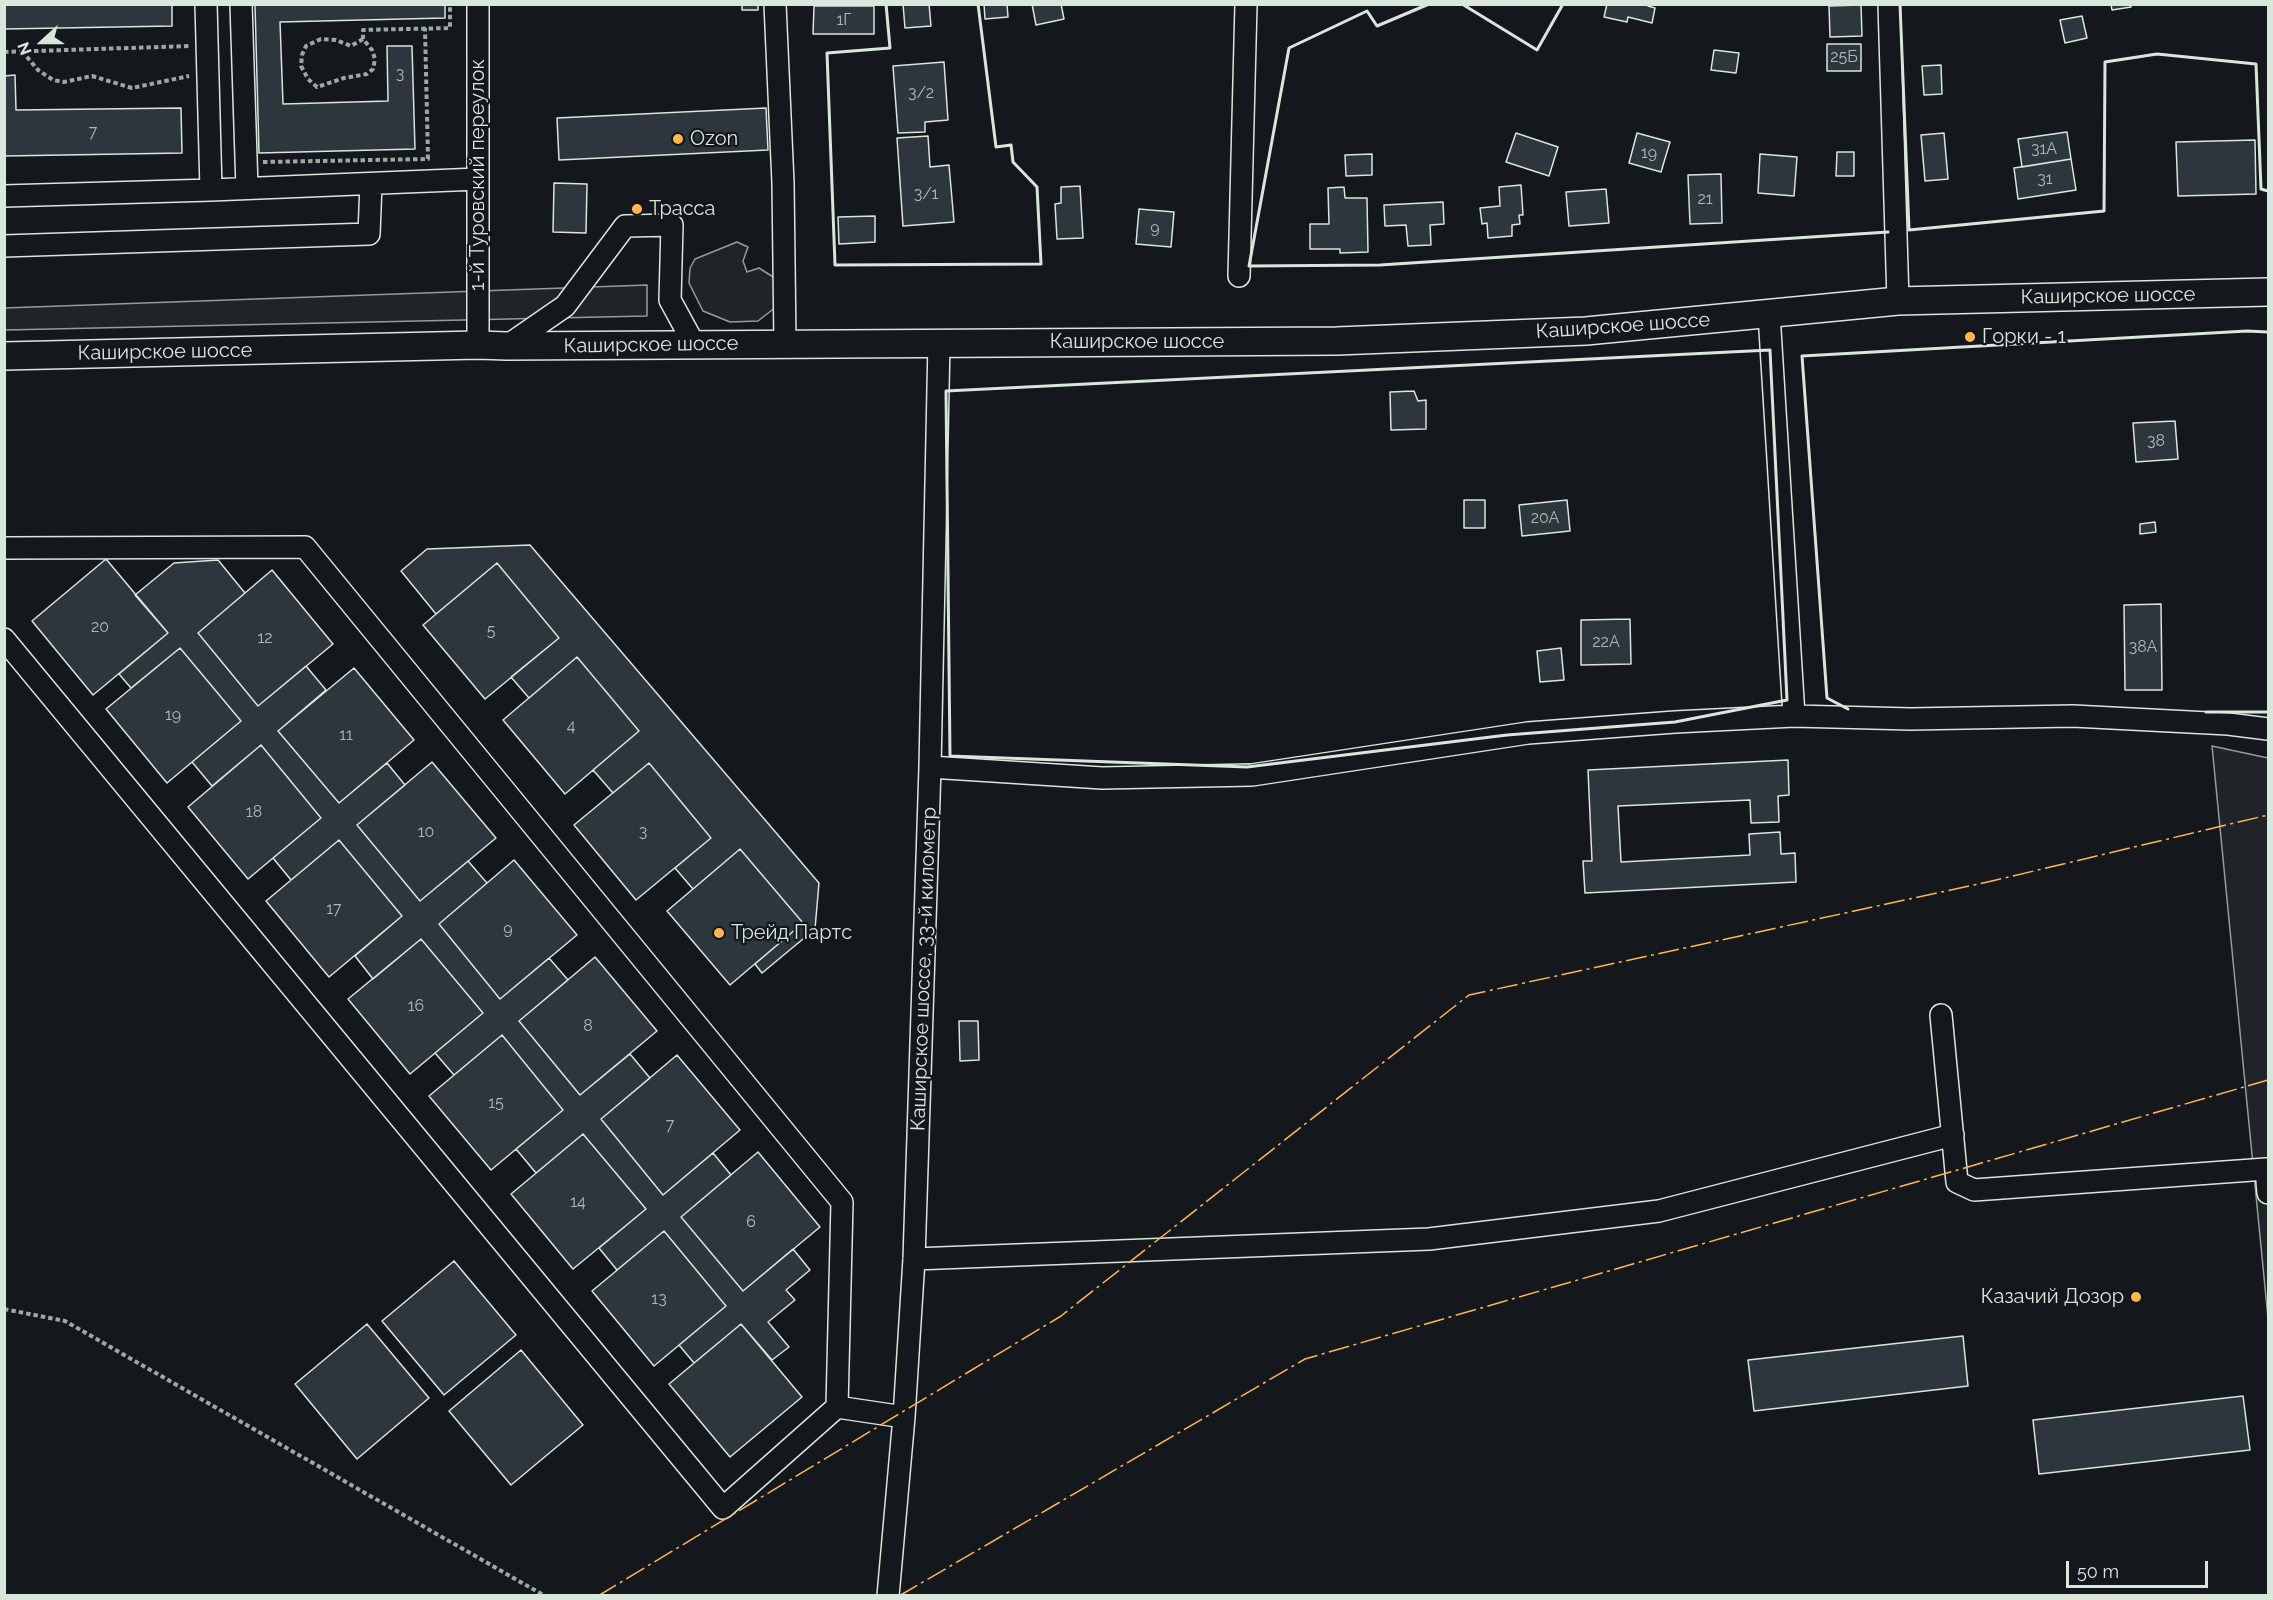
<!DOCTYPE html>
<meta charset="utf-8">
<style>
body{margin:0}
#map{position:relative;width:2273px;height:1600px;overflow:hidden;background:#14181c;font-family:Raleway,sans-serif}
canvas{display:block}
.frame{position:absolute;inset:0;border:6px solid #d8e6dc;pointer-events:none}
.north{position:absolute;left:12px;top:12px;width:60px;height:60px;-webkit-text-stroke:4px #14181c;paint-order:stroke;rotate:249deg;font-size:16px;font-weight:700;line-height:24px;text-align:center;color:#d8e6dc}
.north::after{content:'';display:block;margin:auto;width:21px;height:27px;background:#d8e6dc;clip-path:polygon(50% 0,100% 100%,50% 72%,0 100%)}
.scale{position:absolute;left:2066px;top:1561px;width:142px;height:27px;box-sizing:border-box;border:3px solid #d8e6dc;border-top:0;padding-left:8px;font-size:18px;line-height:21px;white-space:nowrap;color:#d8e6dc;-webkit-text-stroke:4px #14181c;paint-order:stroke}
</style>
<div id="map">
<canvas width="2273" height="1600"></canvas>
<div class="frame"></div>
<div class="north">N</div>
<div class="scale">50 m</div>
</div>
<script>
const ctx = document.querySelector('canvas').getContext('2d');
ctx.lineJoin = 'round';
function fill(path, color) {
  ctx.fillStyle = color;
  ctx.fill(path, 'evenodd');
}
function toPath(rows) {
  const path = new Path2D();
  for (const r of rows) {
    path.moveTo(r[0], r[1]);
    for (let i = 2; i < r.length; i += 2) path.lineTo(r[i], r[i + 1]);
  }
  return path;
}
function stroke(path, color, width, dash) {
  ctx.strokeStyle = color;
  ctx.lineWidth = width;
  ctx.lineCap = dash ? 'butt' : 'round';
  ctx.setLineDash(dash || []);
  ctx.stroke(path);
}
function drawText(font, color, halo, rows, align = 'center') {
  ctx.font = font + ' Raleway,sans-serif';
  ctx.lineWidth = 4.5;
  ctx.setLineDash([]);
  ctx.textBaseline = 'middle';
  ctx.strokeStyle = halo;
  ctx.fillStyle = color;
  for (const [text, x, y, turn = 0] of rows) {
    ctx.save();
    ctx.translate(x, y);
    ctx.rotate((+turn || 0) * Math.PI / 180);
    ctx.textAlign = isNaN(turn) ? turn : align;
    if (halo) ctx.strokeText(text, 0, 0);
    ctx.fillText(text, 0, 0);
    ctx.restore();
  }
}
const green = toPath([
 [737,242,748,247,743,261,747,272,759,268,778,280,781,303,758,321,730,322,703,311,689,283,690,268,695,259,737,242],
 [647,285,647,316,5,330,4,308,647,285],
 [2212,746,2268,758,2268,1318,2212,746]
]);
const building = toPath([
 [4,4,172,4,172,26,4,29,4,4],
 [255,4,445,4,445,18,280,22,283,104,388,101,387,46,412,46,415,149,259,153,255,4],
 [742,4,758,4,758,10,742,10,742,4],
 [903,4,929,4,931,26,905,28,903,4],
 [984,4,1007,4,1008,17,985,19,984,4],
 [1032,4,1061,4,1064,19,1036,25,1032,4],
 [1607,4,1648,4,1648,6,1655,8,1652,23,1628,17,1627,22,1604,17,1607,4],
 [2111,4,2131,4,2131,7,2112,10,2111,4],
 [1861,5,1862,36,1830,37,1829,6,1861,5],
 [814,6,874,6,874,34,813,34,814,6],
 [2082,16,2087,38,2065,43,2060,20,2082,16],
 [1827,44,1861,44,1861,71,1827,71,1827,44],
 [1714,50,1739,53,1736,73,1711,70,1714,50],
 [944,62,948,120,925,122,925,132,898,133,893,66,944,62],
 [1941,65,1942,94,1924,95,1922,66,1941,65],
 [15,75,16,110,181,108,182,153,4,156,4,76,15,75],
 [766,108,768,150,559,160,557,118,766,108],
 [2067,132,2071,159,2022,167,2018,139,2067,132],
 [1516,133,1558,147,1549,176,1506,162,1516,133],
 [1637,133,1670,142,1661,172,1629,163,1637,133],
 [1944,133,1948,179,1925,181,1921,135,1944,133],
 [928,136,930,167,949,165,954,222,903,226,897,138,928,136],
 [2255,140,2256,194,2178,196,2176,142,2255,140],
 [1837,152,1854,152,1854,176,1836,176,1837,152],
 [1372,154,1372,175,1346,176,1345,155,1372,154],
 [1760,154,1797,157,1794,196,1758,193,1760,154],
 [2071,159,2076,190,2018,199,2014,168,2071,159],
 [1721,174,1722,223,1690,224,1688,175,1721,174],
 [554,183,587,184,586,233,553,232,554,183],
 [1521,185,1523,215,1519,215,1520,224,1512,225,1512,236,1488,238,1487,223,1482,224,1480,208,1500,206,1499,187,1521,185],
 [1080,186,1083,238,1057,239,1055,204,1061,203,1061,187,1080,186],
 [1344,187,1345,198,1367,198,1368,252,1340,253,1340,249,1310,249,1310,224,1329,224,1328,188,1344,187],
 [1606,189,1609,223,1569,226,1566,192,1606,189],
 [1443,202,1444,224,1430,225,1431,245,1408,246,1406,225,1385,226,1384,205,1443,202],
 [1139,209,1174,212,1171,247,1136,244,1139,209],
 [875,216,875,242,839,244,838,217,875,216],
 [1414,391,1418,401,1426,400,1426,429,1391,430,1390,392,1414,391],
 [2175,421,2178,459,2136,462,2133,423,2175,421],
 [1464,500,1485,500,1485,528,1464,528,1464,500],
 [1567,500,1570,531,1522,536,1519,505,1567,500],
 [2155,522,2156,532,2140,534,2140,524,2155,522],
 [530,545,819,883,815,929,762,973,755,964,803,923,740,849,693,889,675,868,711,838,649,763,613,793,593,770,639,731,577,657,529,698,511,677,559,638,497,563,436,614,401,571,427,549,530,545],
 [106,559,168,633,93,695,32,621,106,559],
 [218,560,245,593,198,633,258,706,306,666,326,690,278,731,339,803,387,763,405,785,357,825,420,901,468,861,487,883,439,924,500,999,549,958,568,980,519,1021,580,1095,630,1054,650,1078,601,1119,663,1195,713,1153,731,1175,681,1217,743,1291,793,1249,810,1270,786,1290,795,1300,768,1322,789,1347,772,1360,741,1324,694,1363,679,1345,726,1306,664,1231,617,1270,599,1248,646,1209,583,1134,536,1173,516,1149,563,1110,502,1035,454,1075,435,1053,483,1013,421,939,373,979,355,956,402,916,339,840,291,880,273,858,321,818,261,745,212,786,192,762,241,721,180,648,131,688,119,674,168,633,135,595,174,563,218,560],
 [497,563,559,638,485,699,423,625,497,563],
 [272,570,333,644,258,706,198,633,272,570],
 [2161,604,2162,690,2125,690,2124,605,2161,604],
 [1630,619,1631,664,1581,665,1581,620,1630,619],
 [180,648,241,721,167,783,106,709,180,648],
 [1561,648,1564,680,1540,682,1537,651,1561,648],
 [577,657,639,731,565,794,503,720,577,657],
 [354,668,414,740,339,803,278,731,354,668],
 [261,745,321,818,248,879,188,807,261,745],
 [1788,760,1789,795,1778,796,1779,822,1751,823,1750,800,1618,806,1621,862,1750,855,1749,834,1780,832,1781,854,1795,853,1796,882,1585,893,1583,861,1592,861,1588,770,1788,760],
 [432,762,496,838,420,901,357,825,432,762],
 [649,763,711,838,636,900,574,825,649,763],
 [339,840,402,916,329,977,266,901,339,840],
 [740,849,803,923,730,985,667,911,740,849],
 [514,860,577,935,500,999,439,924,514,860],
 [421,939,483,1013,410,1074,348,999,421,939],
 [595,957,657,1031,580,1095,519,1021,595,957],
 [959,1021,978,1021,979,1060,960,1061,959,1021],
 [502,1035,563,1110,491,1170,429,1096,502,1035],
 [677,1055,740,1130,663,1195,601,1119,677,1055],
 [583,1134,646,1209,573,1269,511,1194,583,1134],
 [758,1152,820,1227,743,1291,681,1217,758,1152],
 [664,1231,726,1306,654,1366,592,1291,664,1231],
 [454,1261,516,1335,444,1395,382,1321,454,1261],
 [367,1324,429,1398,357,1459,295,1384,367,1324],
 [741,1324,802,1397,730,1457,669,1384,741,1324],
 [1963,1336,1968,1386,1754,1411,1748,1360,1963,1336],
 [521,1350,583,1425,511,1485,449,1411,521,1350],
 [2243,1396,2250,1450,2039,1474,2033,1420,2243,1396]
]);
const path = toPath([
 [363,39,351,46,336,40,321,39,306,46,302,55,301,66,308,79,317,87,344,78,367,74,373,69,375,59,372,50,363,39,363,30,450,28,450,4],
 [22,51,38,70,53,80,64,82,92,76,132,88,189,76],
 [4,52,190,46],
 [263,162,428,159,425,28],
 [4,1309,65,1321,545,1596]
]);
const minor = toPath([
 [206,4,211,190],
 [241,4,247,188],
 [478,4,478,345],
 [775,4,783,183,785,343],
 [1889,4,1898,301],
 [4,196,211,190,478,179],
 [4,246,369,234,371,184],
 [1239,276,1246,4],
 [1769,314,1794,716],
 [507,346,565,306,625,226,672,225,670,300,694,344],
 [4,548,305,547,842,1202,837,1407,723,1508,4,639],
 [930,767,1102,778,1252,775,1528,733,1675,722,1794,716,1911,719,2073,716,2228,724,2268,729],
 [1941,1015,1957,1182,1974,1190,2266,1169,2268,1193],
 [914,1259,1429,1239,1659,1211,1953,1135],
 [837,1407,904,1417],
 [888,1596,904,1417,914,1259,930,767,939,342]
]);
const major = toPath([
 [4,356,478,345,507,346,1337,341,1586,331,1898,301,2268,292]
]);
const wall = toPath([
 [886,4,890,48,827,53,835,265,1041,264,1037,187,1013,162,1011,145,996,147,978,4],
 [1429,4,1377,26,1367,11,1289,48,1249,266,1380,265,1888,232],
 [1462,4,1537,50,1563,4],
 [1900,4,1909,230,2104,211,2105,62,2157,54,2256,64,2261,189,2268,191],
 [1770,350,1787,700,1675,722,1507,735,1247,767,950,756,946,391,1770,350],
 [1848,709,1827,698,1802,356,2247,331,2268,332],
 [2206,712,2268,712]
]);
const power = toPath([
 [598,1596,1061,1316,1469,995,1992,881,2268,815],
 [899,1596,1305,1359,2268,1080]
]);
const markers = [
 [678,139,6,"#ffb74d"],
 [637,209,6,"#ffb74d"],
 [1970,337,6,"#ffb74d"],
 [719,933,6,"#ffb74d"],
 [2136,1297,6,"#ffb74d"]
];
const numberNames = [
 ["1Г",844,20],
 ["25Б",1844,57],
 ["3",400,74],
 ["3/2",921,93],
 ["7",93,132],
 ["31А",2044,149],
 ["19",1649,153],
 ["31",2045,179],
 ["3/1",926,194],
 ["21",1705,199],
 ["9",1155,228],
 ["38",2156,441],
 ["20А",1545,518],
 ["20",100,627],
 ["5",491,631],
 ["12",265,638],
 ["22А",1606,642],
 ["38А",2143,647],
 ["19",173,715],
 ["4",571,726],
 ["11",346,735],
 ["18",254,812],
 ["10",426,832],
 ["3",643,832],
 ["17",334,909],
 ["9",508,929],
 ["16",416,1006],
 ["8",588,1026],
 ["15",496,1103],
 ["7",670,1125],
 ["14",578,1202],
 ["6",751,1222],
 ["13",659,1299]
];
const poiNames = [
 ["Ozon",690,139],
 ["Трасса",649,209],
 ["Горки - 1",1982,337],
 ["Трейд Партс",731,933],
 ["Казачий Дозор",2124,1297,"right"]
];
const streetNames = [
 ["1-й Туровский переулок",478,175,-90],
 ["Каширское шоссе",2108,296,-1],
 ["Каширское шоссе",1623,326,-4],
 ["Каширское шоссе",1137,342],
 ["Каширское шоссе",651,345,-1],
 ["Каширское шоссе",165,352,-1],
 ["Каширское шоссе, 33-й километр",924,969,-88]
];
fill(green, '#202428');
stroke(green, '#939e99', 1.5);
fill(building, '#2c363c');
stroke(building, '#d8e6dc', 1.5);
stroke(minor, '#d8e6dc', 24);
stroke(major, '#d8e6dc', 30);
stroke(path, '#9da8a2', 4, [4.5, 3]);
stroke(minor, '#14181c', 21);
stroke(major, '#14181c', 27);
stroke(wall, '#d8e6dc', 3);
stroke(power, '#ffb74d', 1.5, [21, 4.5, 3, 4.5]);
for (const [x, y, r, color] of markers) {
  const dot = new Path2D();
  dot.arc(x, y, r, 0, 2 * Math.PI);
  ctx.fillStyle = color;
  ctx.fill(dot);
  stroke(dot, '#14181c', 2);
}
drawText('16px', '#adbab4', null, numberNames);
drawText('20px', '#d8e6dc', '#14181c', poiNames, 'left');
drawText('20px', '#d8e6dc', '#14181c', streetNames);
</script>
